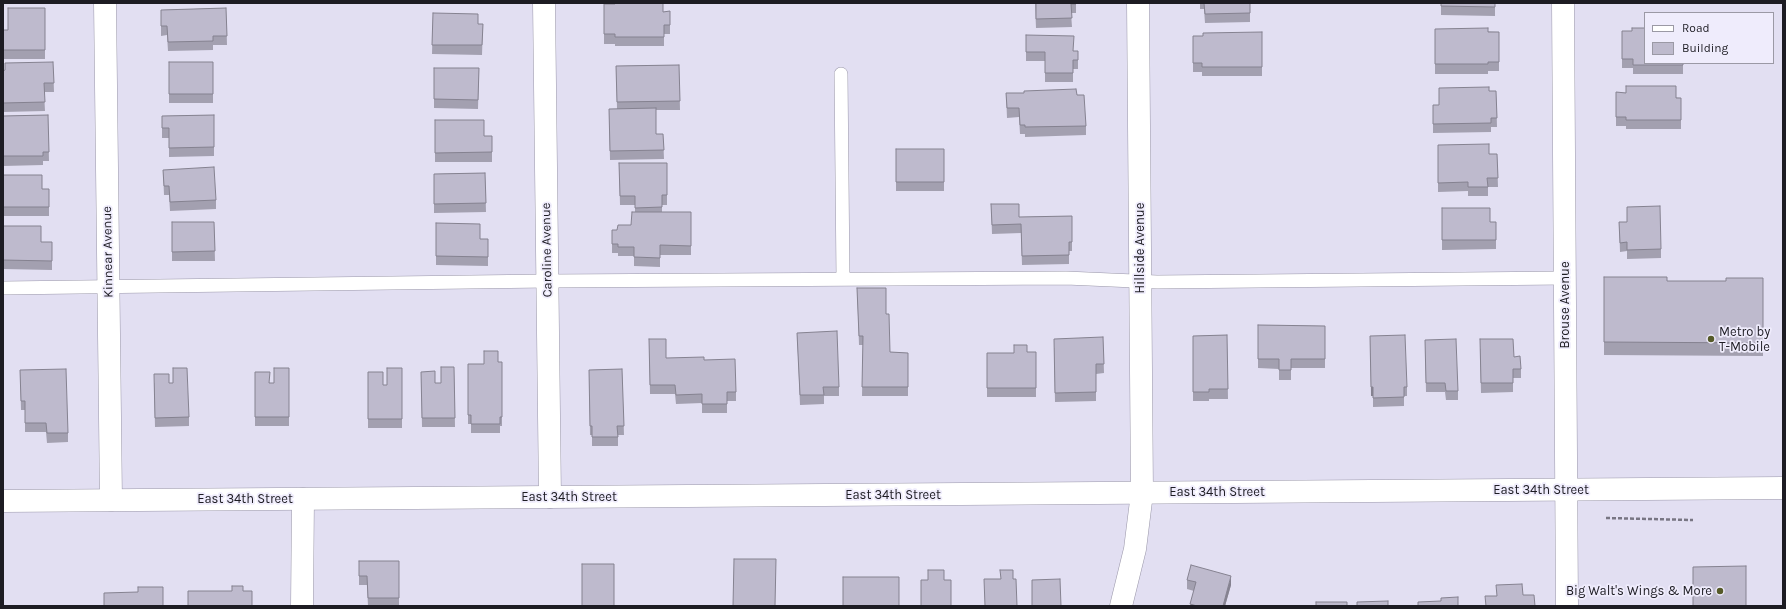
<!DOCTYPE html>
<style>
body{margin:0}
#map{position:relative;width:1786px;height:609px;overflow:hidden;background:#e2dff2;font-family:Karla,sans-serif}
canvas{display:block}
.frame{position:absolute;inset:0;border:4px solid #1d1c23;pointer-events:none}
.legend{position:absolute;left:1644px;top:12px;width:130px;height:52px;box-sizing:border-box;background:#efecfc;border:1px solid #9b99a5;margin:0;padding:5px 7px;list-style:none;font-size:12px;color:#1d1c23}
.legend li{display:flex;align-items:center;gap:8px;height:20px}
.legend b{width:20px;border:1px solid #9b99a5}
</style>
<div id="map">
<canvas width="1786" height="609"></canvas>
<div class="frame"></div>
<ul class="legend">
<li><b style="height:5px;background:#fff"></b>Road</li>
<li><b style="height:11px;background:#bebacd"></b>Building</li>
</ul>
</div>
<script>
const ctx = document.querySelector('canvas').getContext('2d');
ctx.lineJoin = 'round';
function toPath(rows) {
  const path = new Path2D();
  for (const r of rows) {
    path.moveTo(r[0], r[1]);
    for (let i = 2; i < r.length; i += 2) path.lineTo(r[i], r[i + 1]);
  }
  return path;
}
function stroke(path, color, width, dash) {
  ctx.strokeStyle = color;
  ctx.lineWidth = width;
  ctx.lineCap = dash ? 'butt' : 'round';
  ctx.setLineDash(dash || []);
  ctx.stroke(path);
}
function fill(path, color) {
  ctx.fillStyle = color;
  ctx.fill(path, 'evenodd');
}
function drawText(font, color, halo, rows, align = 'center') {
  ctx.font = font + ' Karla,sans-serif';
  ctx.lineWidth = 3.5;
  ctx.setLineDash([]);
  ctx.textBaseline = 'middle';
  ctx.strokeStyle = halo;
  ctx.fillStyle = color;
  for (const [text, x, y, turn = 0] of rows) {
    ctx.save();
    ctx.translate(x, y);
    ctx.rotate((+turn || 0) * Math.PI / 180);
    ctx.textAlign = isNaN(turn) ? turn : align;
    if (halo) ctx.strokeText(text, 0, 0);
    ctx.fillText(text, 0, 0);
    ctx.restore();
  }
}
const path = toPath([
 [1606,518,1693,520]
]);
const lane = toPath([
 [841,74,843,279],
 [3,288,548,281,1066,278,1157,282,1565,278]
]);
const street = toPath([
 [105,3,111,500],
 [544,3,550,497],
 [1563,3,1567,606],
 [302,606,303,499],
 [1121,606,1135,549,1142,493,1138,3]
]);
const secondary = toPath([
 [3,501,1783,488]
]);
const wall = toPath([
 [1035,3,1076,3,1076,13,1071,13,1072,27,1036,28],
 [1200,3,1250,3,1250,22,1205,23,1204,9,1200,9],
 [1441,3,1495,3,1495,16,1441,15],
 [604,4,663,12,670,11,670,34,664,34,664,46,615,46,615,44,604,44],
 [45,8,45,59,3,59,3,30,8,30],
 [226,8,227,45,213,45,213,50,168,51,167,35,161,36,161,10],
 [433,13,478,24,483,24,482,55,432,54],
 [1435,29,1499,32,1499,71,1488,71,1488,74,1435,74],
 [1622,31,1632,31,1645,63,1687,63,1687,64,1683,64,1683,74,1633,74,1633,68,1622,68],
 [1262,32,1262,76,1202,76,1202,72,1193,72,1193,36,1203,36],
 [1026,35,1074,51,1078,51,1078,69,1073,69,1073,82,1045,82,1045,61,1026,61],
 [53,62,54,92,44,92,45,111,3,112,3,71],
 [169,62,213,62,213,103,169,103],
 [679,65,680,110,656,110,656,134,663,134,664,159,610,160,609,109,617,109,616,66],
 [434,68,479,68,478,109,434,108],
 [1489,91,1496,91,1497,127,1491,127,1491,132,1433,133,1433,105,1439,105],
 [1616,92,1681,98,1681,129,1626,129,1626,126,1616,126],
 [1006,93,1077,95,1086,126,1086,135,1025,137,1025,134,1020,134,1019,117,1007,118],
 [48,115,49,161,43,161,43,165,3,166,3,116],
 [214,115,214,156,169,157,169,138,162,138,162,116],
 [435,120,484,136,492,136,492,162,435,162],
 [1438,145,1489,154,1497,154,1498,187,1488,187,1488,196,1468,196,1468,191,1438,192],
 [896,149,944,149,944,191,896,191],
 [619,163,667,163,667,205,662,205,662,212,691,212,691,255,660,255,660,267,634,266,634,256,618,256,618,253,612,253,612,230,617,230,631,225,635,212,635,205,620,205],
 [163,170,216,200,216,209,170,211,169,195,164,195],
 [485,173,486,212,434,213,434,174],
 [3,175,42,189,49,189,49,216,3,216],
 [991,204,1019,217,1072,216,1072,251,1069,251,1069,264,1022,265,1021,233,992,234],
 [1627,207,1661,249,1661,258,1627,259,1627,251,1620,252,1619,222,1627,222],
 [1442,208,1490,222,1496,222,1496,249,1442,250],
 [172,222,214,222,215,261,172,261],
 [436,223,480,239,488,239,488,266,436,265],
 [3,226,41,242,52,242,52,270,3,269],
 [1604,277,1667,281,1726,281,1763,278,1763,356,1604,355],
 [857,288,886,314,890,352,908,353,908,396,862,396,863,345,859,345],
 [1258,325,1325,326,1325,368,1291,368,1291,380,1279,380,1279,369,1258,368],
 [797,333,839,387,839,396,824,396,824,404,800,405],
 [1227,335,1228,399,1209,399,1209,401,1193,401,1193,336],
 [1370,336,1407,387,1407,396,1404,396,1404,406,1373,407,1373,396,1371,396],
 [1103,337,1104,373,1096,374,1096,401,1055,402,1054,348],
 [649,339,666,358,704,360,736,392,736,401,727,401,727,413,702,413,702,403,676,404,675,394,650,394],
 [1425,340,1458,391,1458,400,1446,400,1445,392,1426,392],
 [1480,349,1514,357,1521,369,1521,378,1513,378,1513,392,1481,393],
 [1027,352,1036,352,1036,397,987,397,987,353,1014,353],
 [498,362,502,362,502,426,500,426,500,433,471,433,471,424,468,424,468,364,484,364],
 [454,367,455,427,422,427,421,372,435,383,441,383],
 [289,368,289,426,255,426,255,372,270,383,274,383],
 [402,368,402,428,368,428,368,372,383,385,387,385],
 [622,369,624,435,618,435,618,446,592,446,592,435,590,435,589,370],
 [20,370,68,433,68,442,47,443,46,432,25,432,25,410,21,410],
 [154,383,169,383,189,417,189,426,155,427],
 [359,561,399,561,399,606,368,606,367,585,359,585],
 [1187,580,1231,585,1225,606,1190,606,1194,591,1187,589]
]);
const shadedWall = toPath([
 [1371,387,1373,387,1373,396,1371,396],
 [1231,576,1231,585,1225,606,1223,606]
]);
const building = toPath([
 [615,3,663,3,663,12,670,11,670,25,664,25,664,37,615,37,615,34,604,34,604,4,615,4,615,3],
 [1036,3,1076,3,1076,4,1071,4,1072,18,1036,19,1036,3],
 [1204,3,1250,3,1250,13,1205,14,1204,3],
 [1441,3,1495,3,1495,7,1441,6,1441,3],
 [8,8,45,8,45,50,3,50,3,30,8,30,8,8],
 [226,8,227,36,213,36,213,41,168,42,167,26,161,26,161,10,226,8],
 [433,13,478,14,478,24,483,24,482,45,432,45,433,13],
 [1488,28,1488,32,1499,32,1499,62,1488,62,1488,64,1435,64,1435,29,1488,28],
 [1632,28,1645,28,1645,63,1683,63,1683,65,1633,65,1633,59,1622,59,1622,31,1632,31,1632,28],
 [1262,32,1262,67,1202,67,1202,63,1193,63,1193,36,1203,36,1203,33,1262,32],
 [1026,35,1074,36,1073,51,1078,51,1078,60,1073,60,1073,73,1045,73,1045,52,1026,52,1026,35],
 [53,62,54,83,44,83,45,102,3,103,3,71,5,70,5,63,53,62],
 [169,62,213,62,213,94,169,94,169,62],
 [679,65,680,101,617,102,616,66,679,65],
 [434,68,479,68,478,100,434,99,434,68],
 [1626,86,1676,86,1676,98,1681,98,1681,120,1626,120,1626,117,1616,117,1616,92,1626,93,1626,86],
 [1489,87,1489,91,1496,91,1497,118,1491,118,1491,123,1433,124,1433,105,1439,105,1439,88,1489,87],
 [1076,89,1077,95,1084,95,1086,126,1025,127,1025,125,1020,125,1019,108,1007,108,1006,93,1024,93,1024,91,1076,89],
 [656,108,656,134,663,134,664,150,610,151,609,109,656,108],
 [48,115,49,152,43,152,43,156,3,156,3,116,48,115],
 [214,115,214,147,169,148,169,128,162,128,162,116,214,115],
 [435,120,484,120,484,136,492,136,492,152,435,153,435,120],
 [1489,144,1489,154,1497,154,1498,178,1487,178,1488,187,1468,187,1468,182,1438,183,1438,145,1489,144],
 [896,149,944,149,944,182,896,182,896,149],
 [619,163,667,163,667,195,662,195,662,207,635,208,635,196,620,196,619,163],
 [214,167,216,200,170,202,169,186,164,186,163,170,214,167],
 [485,173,486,203,434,204,434,174,485,173],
 [3,175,42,175,42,189,49,189,49,207,3,207,3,175],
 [991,204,1019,204,1019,217,1072,216,1072,242,1069,242,1069,255,1022,256,1021,224,992,225,991,204],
 [1660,206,1661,249,1627,250,1627,242,1620,243,1619,222,1627,222,1627,207,1660,206],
 [1442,208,1490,208,1490,222,1496,222,1496,240,1442,240,1442,208],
 [632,212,691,212,691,246,660,245,660,258,634,257,634,247,618,247,618,244,612,244,612,230,617,230,618,225,631,225,632,212],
 [172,222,214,222,215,251,172,252,172,222],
 [436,223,480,224,480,239,488,239,488,257,436,256,436,223],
 [3,226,41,226,41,242,52,242,52,261,3,260,3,226],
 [1604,277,1667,277,1667,281,1726,281,1726,278,1763,278,1763,343,1604,342,1604,277],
 [857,288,886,288,886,314,889,314,890,352,908,353,908,387,862,387,863,336,859,336,857,288],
 [1258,325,1325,326,1325,359,1291,359,1291,370,1279,370,1279,359,1258,359,1258,325],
 [837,331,839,387,823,387,824,395,800,395,797,333,837,331],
 [1227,335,1228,389,1209,389,1209,392,1193,392,1193,336,1227,335],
 [1405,335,1407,387,1404,387,1404,397,1373,398,1373,387,1371,387,1370,336,1405,335],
 [1103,337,1104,364,1096,364,1096,392,1055,393,1054,339,1103,337],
 [649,339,666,339,666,358,704,357,704,360,735,359,736,392,727,392,727,404,702,404,702,394,676,395,675,385,650,385,649,339],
 [1456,339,1458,391,1446,391,1445,383,1426,383,1425,340,1456,339],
 [1480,339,1513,339,1514,357,1520,356,1521,369,1513,369,1513,383,1481,383,1480,339],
 [1014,345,1027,345,1027,352,1036,352,1036,388,987,388,987,353,1014,353,1014,345],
 [484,351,498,351,498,362,502,362,502,417,500,417,500,424,471,424,471,415,468,415,468,364,484,364,484,351],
 [441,367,454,367,455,418,422,418,421,372,435,371,435,383,441,383,441,367],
 [173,368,187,368,189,417,155,418,154,374,169,374,169,383,173,383,173,368],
 [274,368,289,368,289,417,255,417,255,372,270,372,269,383,274,383,274,368],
 [387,368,402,368,402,419,368,419,368,372,383,372,383,385,387,385,387,368],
 [66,369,68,433,47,433,46,423,25,423,25,401,21,401,20,370,66,369],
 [622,369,624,426,617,426,618,437,592,437,592,426,590,426,589,370,622,369],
 [734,559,776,559,775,606,733,606,734,559],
 [359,561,399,561,399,598,368,598,367,576,359,576,359,561],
 [582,564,614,564,614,606,582,606,582,564],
 [1191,565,1231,576,1223,606,1197,606,1190,604,1196,582,1187,580,1191,565],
 [1746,566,1746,606,1693,606,1693,567,1746,566],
 [928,570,944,570,944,580,951,580,951,606,921,606,921,580,928,580,928,570],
 [1000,570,1013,570,1013,579,1016,579,1017,606,985,606,984,579,1001,579,1000,570],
 [843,577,899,577,899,606,843,606,843,577],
 [1060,579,1061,606,1032,606,1032,580,1060,579],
 [1522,584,1523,595,1534,595,1535,606,1486,606,1485,596,1497,596,1496,585,1522,584],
 [232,586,243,586,243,591,252,591,252,606,188,606,188,591,232,591,232,586],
 [138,587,163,587,163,606,104,606,104,593,138,592,138,587],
 [1458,597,1458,606,1418,606,1418,602,1441,601,1441,598,1458,597],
 [1388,601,1388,606,1357,606,1357,602,1388,601],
 [1316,602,1347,602,1347,606,1316,606,1316,602]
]);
const markers = [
 [1711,339,4,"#555a28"],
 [1720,591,4,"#555a28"]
];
const streetNames = [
 ["Hillside Avenue",1140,248,-90],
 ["Caroline Avenue",547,250,-91],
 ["Kinnear Avenue",108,252,-91],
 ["Brouse Avenue",1565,305,-90],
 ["East 34th Street",1541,490],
 ["East 34th Street",1217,492],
 ["East 34th Street",893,495],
 ["East 34th Street",569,497],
 ["East 34th Street",245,499]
];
const poiNames = [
 ["Metro by",1719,332],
 ["T-Mobile",1719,347],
 ["Big Walt's Wings & More",1712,591,"right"]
];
stroke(lane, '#9a97a9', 14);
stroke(street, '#9a97a9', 23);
stroke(secondary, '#9a97a9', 23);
stroke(path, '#787683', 2.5, [4, 2]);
stroke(lane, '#fff', 13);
stroke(street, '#fff', 22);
stroke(secondary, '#fff', 22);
fill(wall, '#a3a0b0');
fill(shadedWall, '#858290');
fill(building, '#bebacd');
stroke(building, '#858290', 1);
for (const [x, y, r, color] of markers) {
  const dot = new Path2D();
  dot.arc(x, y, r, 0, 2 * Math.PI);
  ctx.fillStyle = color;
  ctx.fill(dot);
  stroke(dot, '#efecfc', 1.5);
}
drawText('13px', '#1d1c23', '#efecfc', streetNames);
drawText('13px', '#1d1c23', '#efecfc', poiNames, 'left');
</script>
